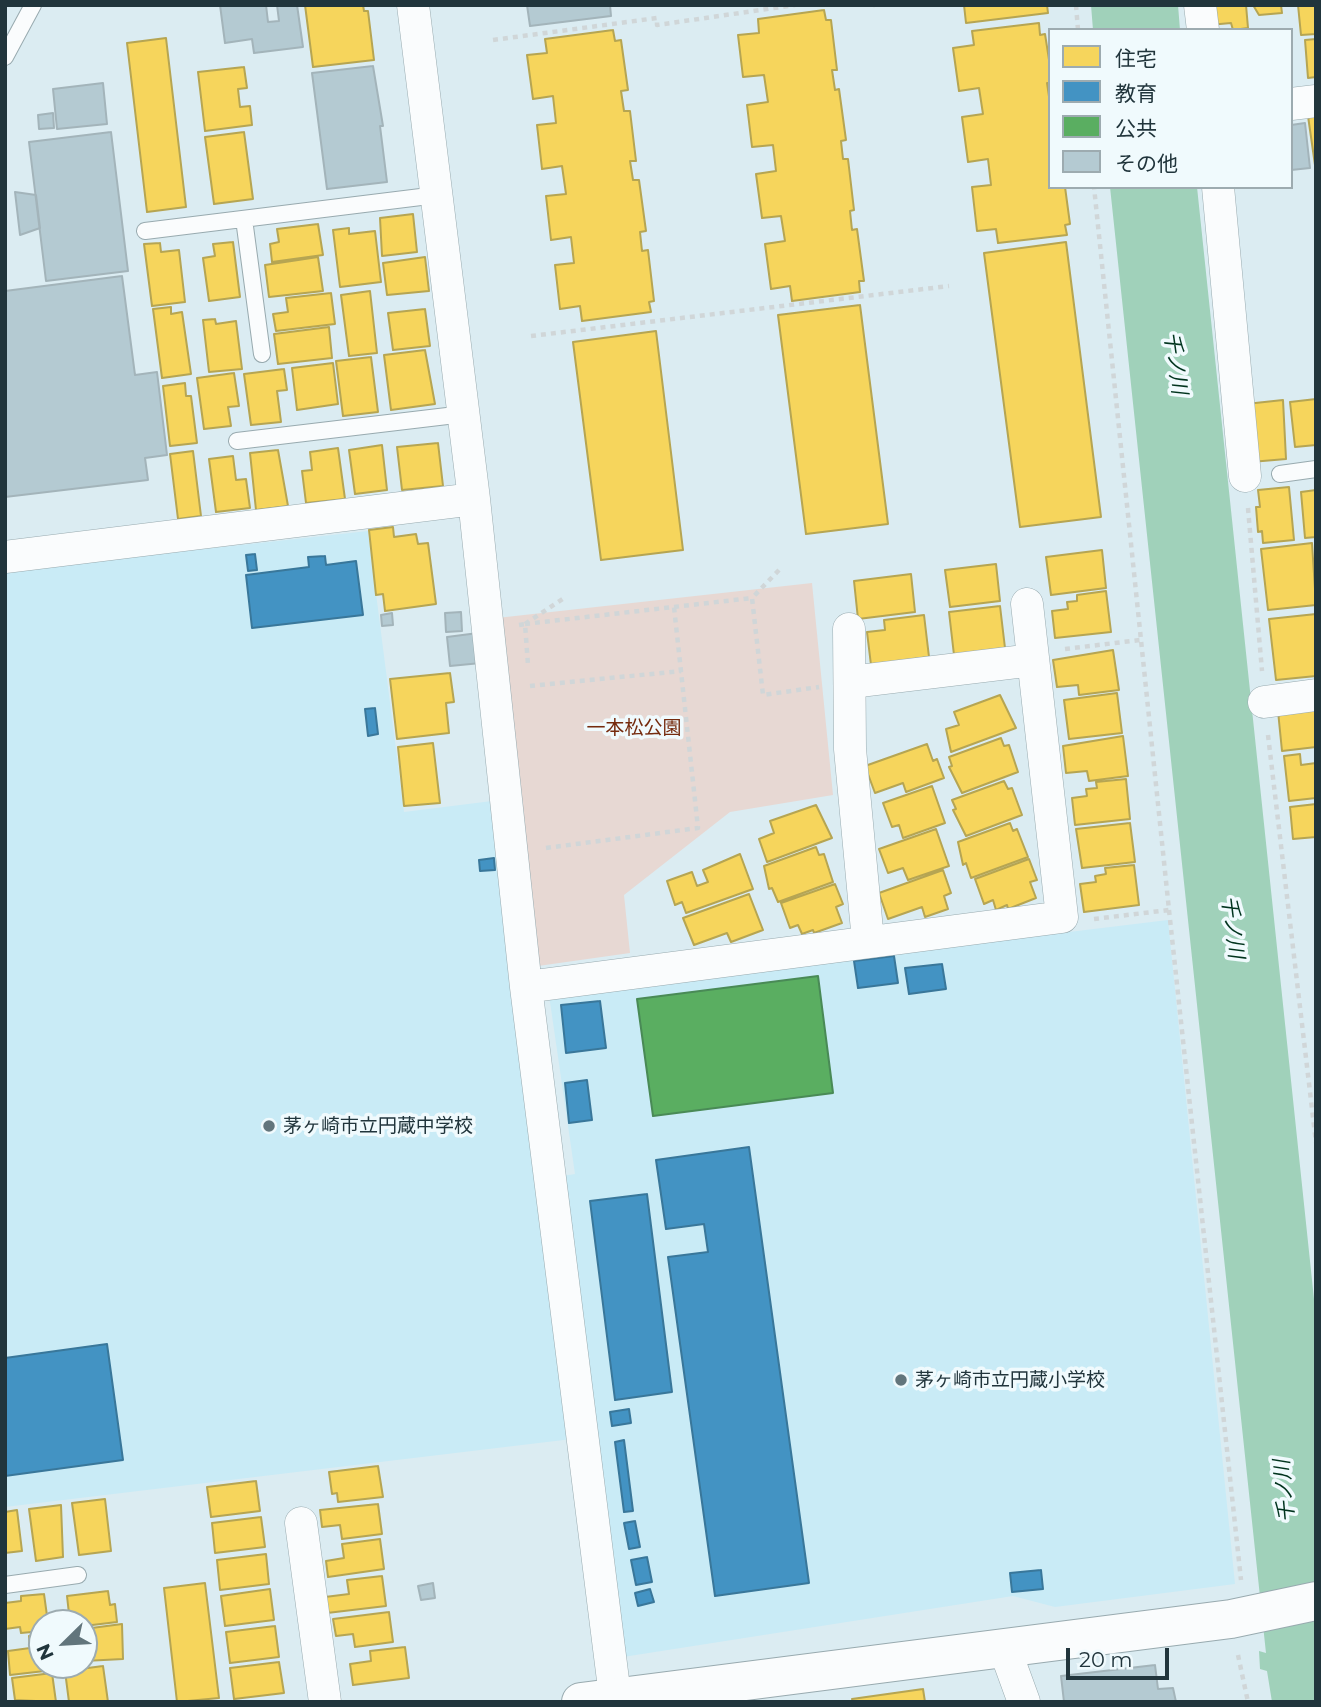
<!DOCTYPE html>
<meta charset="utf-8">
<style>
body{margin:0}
#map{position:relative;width:1321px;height:1707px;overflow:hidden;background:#dbecf2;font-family:Montserrat,"Noto Sans JP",sans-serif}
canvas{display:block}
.frame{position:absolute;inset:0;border:7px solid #21353c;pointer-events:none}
.legend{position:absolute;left:1048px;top:28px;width:245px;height:161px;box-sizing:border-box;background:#f0fafd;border:2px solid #9dabb0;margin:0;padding:9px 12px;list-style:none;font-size:21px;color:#21353c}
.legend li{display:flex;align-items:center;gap:14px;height:35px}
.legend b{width:35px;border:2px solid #9dabb0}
.north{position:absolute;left:28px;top:1609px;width:70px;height:70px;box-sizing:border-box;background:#f0fafd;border:2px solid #9dabb0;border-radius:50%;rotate:246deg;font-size:19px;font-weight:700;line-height:28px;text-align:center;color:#21353c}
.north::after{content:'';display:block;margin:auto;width:24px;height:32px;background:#62757c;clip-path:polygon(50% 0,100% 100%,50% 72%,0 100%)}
.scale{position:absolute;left:1066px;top:1648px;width:103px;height:32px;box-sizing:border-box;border:4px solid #21353c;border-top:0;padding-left:9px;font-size:21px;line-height:24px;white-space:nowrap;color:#21353c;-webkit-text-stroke:5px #f0fafd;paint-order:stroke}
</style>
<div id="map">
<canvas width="1321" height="1707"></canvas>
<div class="frame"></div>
<ul class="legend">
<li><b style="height:19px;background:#f6d55c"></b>住宅</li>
<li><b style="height:19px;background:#4393c3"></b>教育</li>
<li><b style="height:19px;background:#5aae61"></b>公共</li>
<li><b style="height:19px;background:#b4cad2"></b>その他</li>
</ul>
<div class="north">N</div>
<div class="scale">20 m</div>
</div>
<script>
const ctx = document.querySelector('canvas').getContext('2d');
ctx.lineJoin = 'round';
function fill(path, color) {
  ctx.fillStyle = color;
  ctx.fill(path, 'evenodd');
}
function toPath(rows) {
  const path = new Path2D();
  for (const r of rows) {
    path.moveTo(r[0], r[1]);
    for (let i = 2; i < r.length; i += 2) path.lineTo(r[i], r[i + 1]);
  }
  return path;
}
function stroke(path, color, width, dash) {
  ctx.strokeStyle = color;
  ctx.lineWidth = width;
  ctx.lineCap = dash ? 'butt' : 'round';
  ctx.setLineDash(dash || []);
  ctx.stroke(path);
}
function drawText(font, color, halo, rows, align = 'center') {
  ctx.font = font + ' Montserrat,"Noto Sans JP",sans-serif';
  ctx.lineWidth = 7;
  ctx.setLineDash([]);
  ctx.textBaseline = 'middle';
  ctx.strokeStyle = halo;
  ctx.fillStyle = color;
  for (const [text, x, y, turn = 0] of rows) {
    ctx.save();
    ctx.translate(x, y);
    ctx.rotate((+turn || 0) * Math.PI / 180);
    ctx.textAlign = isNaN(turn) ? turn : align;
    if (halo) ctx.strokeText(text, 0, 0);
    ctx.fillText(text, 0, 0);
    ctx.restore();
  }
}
const built = toPath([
 [368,531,404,812,492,801,572,1439,5,1507,5,571],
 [1168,920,1235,1584,1055,1607,1013,1596,623,1657,562,1176,575,1174,549,995]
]);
const green = toPath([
 [812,583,833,795,730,812,624,895,630,953,531,967,497,618]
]);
const water = toPath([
 [1091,5,1178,5,1180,30,1093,30],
 [1110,187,1197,187,1316,1318,1316,1702,1272,1702,1267,1671,1260,1669,1259,1651,1266,1653]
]);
const homes = toPath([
 [305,5,363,5,364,11,368,11,374,60,313,67,305,5],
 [964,5,1047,5,1048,13,966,23,964,5],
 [1207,5,1246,5,1248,28,1233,30,1231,23,1209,25,1207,5],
 [1253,5,1281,5,1282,13,1259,15,1253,5],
 [1298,5,1316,5,1316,34,1301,35,1298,5],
 [824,10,826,20,831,20,837,70,832,70,835,90,839,89,846,140,841,141,843,159,848,159,854,210,850,211,852,230,857,229,864,281,859,281,860,292,792,301,790,286,771,289,765,244,785,241,781,216,762,218,756,174,776,171,773,145,752,147,747,105,768,102,764,75,743,77,738,35,759,33,758,19,824,10],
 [1039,23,1040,35,1045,34,1050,66,1050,83,1047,83,1050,103,1050,187,1065,187,1070,224,1065,225,1067,235,998,243,996,229,977,231,972,187,991,185,988,159,968,162,962,117,983,114,979,88,959,91,953,48,974,45,972,31,1039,23],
 [613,30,615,41,621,40,628,90,621,91,624,111,630,111,636,161,630,161,633,180,639,180,646,231,640,232,642,251,648,250,654,301,649,302,651,312,582,321,580,306,560,309,555,265,574,263,571,237,551,240,546,196,566,194,562,166,542,169,537,125,556,123,553,96,533,99,527,55,547,53,545,39,613,30],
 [166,38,186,207,147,212,127,43,166,38],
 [1316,39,1316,77,1308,78,1305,40,1316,39],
 [244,67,247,88,238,89,240,107,250,106,252,125,205,131,198,72,244,67],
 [1316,115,1316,172,1308,116,1316,115],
 [244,132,253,199,214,204,205,137,244,132],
 [413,214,417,252,382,256,380,218,413,214],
 [318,224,323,255,272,262,270,244,279,242,277,229,318,224],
 [349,228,349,234,375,231,381,282,340,287,333,230,349,228],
 [233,242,240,297,209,301,203,258,215,256,213,244,233,242],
 [1066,242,1101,517,1020,527,984,253,1066,242],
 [160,243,161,252,179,250,185,302,152,306,144,244,160,243],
 [318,257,323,291,269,297,265,265,318,257],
 [425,257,429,291,387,295,383,263,425,257],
 [370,291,377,353,349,356,341,295,370,291],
 [331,293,335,324,276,331,273,314,288,312,286,298,331,293],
 [860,305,888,524,806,534,778,315,860,305],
 [171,307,171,314,182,312,191,374,162,378,153,309,171,307],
 [425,309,430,346,393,350,388,313,425,309],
 [215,319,216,324,236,321,242,369,209,372,203,320,215,319],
 [329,327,332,358,278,364,274,334,329,327],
 [656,331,683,550,601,560,573,342,656,331],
 [425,350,435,404,391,410,384,355,425,350],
 [371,357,378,412,343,416,336,361,371,357],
 [333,363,338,404,297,410,292,368,333,363],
 [284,369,287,390,277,391,281,422,251,425,244,374,284,369],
 [234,373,239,406,228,407,231,426,204,429,197,378,234,373],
 [185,383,186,396,191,396,197,443,170,446,163,386,185,383],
 [1316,399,1316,445,1295,447,1290,402,1316,399],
 [1283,400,1286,459,1251,462,1246,404,1283,400],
 [438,443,443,486,402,490,397,447,438,443],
 [382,445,387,490,355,494,349,450,382,445],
 [338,448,345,499,306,503,302,471,312,470,310,452,338,448],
 [278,450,288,506,256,510,250,453,278,450],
 [193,451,201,516,178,519,170,454,193,451],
 [233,456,236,480,246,479,250,508,216,512,209,459,233,456],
 [1289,487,1294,540,1263,543,1262,531,1258,532,1256,507,1260,507,1258,490,1289,487],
 [1316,490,1316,537,1305,538,1301,492,1316,490],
 [393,527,394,537,416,534,418,544,428,543,436,604,385,611,383,594,376,595,369,530,393,527],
 [1312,543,1316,605,1268,610,1261,549,1312,543],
 [1102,550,1106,588,1051,595,1046,557,1102,550],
 [996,564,1000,601,950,607,945,570,996,564],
 [911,574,915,612,858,619,854,581,911,574],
 [1106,591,1111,632,1055,638,1052,611,1068,609,1067,602,1077,601,1077,595,1106,591],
 [1000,606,1005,648,954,655,949,612,1000,606],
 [1316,614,1316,676,1276,680,1269,619,1316,614],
 [924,615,929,657,871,665,867,632,885,630,884,620,924,615],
 [1113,650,1119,690,1079,695,1078,685,1057,687,1053,660,1113,650],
 [450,673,454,702,446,703,449,733,397,739,390,679,450,673],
 [1117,693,1122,733,1069,739,1064,700,1117,693],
 [1000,695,1016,728,951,752,946,729,959,725,954,712,1000,695],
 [1316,706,1316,747,1282,751,1278,711,1316,706],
 [1123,736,1128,776,1089,781,1087,771,1066,773,1063,746,1123,736],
 [1001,738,1004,746,1009,745,1018,772,962,793,949,767,952,766,949,757,1001,738],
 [433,743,440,803,404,806,398,747,433,743],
 [927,744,933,761,937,759,944,778,906,792,903,783,875,793,865,766,927,744],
 [1300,754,1301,765,1316,763,1316,798,1289,801,1284,756,1300,754],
 [1126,779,1130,819,1075,825,1072,798,1087,796,1086,789,1097,788,1096,782,1126,779],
 [1004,781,1008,789,1012,788,1022,815,966,836,953,810,956,809,952,800,1004,781],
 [932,786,945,823,903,838,899,825,892,827,883,803,932,786],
 [1316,804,1316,837,1293,839,1290,807,1316,804],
 [816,805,832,838,767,862,759,839,774,833,770,821,816,805],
 [1010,823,1013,831,1017,829,1028,857,971,878,966,863,963,865,958,842,1010,823],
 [1130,823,1135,862,1082,868,1076,829,1130,823],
 [936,829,949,866,908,880,903,868,888,873,879,849,936,829],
 [816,847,819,855,824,854,833,882,778,902,772,888,769,889,764,866,816,847],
 [740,854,753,889,686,913,682,902,675,905,667,881,692,872,697,886,708,882,703,870,740,854],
 [1029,859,1037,880,1030,882,1036,898,1008,909,1007,905,996,910,993,900,984,904,975,879,1029,859],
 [1134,865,1139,905,1084,912,1080,884,1096,882,1095,876,1106,874,1105,868,1134,865],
 [943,870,951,893,944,896,948,909,925,917,922,907,888,919,879,893,943,870],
 [835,884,843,904,836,907,842,923,814,933,813,930,802,934,798,925,790,928,781,903,835,884],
 [749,894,763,930,731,942,727,933,694,945,683,918,749,894],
 [378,1466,383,1497,338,1502,337,1493,332,1494,329,1472,378,1466],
 [256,1481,260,1511,211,1517,207,1487,256,1481],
 [105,1499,111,1551,79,1555,72,1503,105,1499],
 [378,1504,382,1534,342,1539,340,1525,322,1527,320,1510,378,1504],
 [61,1505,63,1557,36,1561,29,1509,61,1505],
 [17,1510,22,1551,5,1553,5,1512,17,1510],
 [261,1517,265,1547,215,1553,212,1523,261,1517],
 [380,1539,384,1569,328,1577,326,1561,344,1558,342,1544,380,1539],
 [266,1554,269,1584,220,1590,217,1560,266,1554],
 [382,1576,386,1606,327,1613,325,1597,349,1594,347,1580,382,1576],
 [205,1583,219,1698,177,1702,164,1588,205,1583],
 [270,1589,274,1620,225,1626,221,1596,270,1589],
 [108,1591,110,1605,115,1604,117,1622,84,1626,84,1623,70,1623,67,1596,108,1591],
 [44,1594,48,1623,42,1623,42,1631,21,1633,20,1627,5,1629,5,1603,21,1601,21,1596,44,1594],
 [389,1612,393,1642,355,1647,353,1634,336,1636,333,1619,389,1612],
 [122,1624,123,1659,84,1661,84,1629,122,1624],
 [275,1626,279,1657,230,1663,226,1632,275,1626],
 [42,1634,42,1665,62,1665,62,1669,10,1675,8,1651,30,1648,29,1636,42,1634],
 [405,1647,409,1678,353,1685,350,1664,371,1661,370,1651,405,1647],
 [279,1662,284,1693,234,1699,230,1668,279,1662],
 [103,1666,108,1702,69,1702,65,1671,103,1666],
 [52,1673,56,1702,15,1700,12,1678,52,1673],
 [923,1689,925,1702,853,1702,852,1699,923,1689]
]);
const schools = toPath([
 [255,554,257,570,248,571,246,555,255,554],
 [325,556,326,565,356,561,363,615,252,628,246,575,309,567,308,557,325,556],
 [375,708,378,734,368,736,365,709,375,708],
 [494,858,495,870,480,871,479,860,494,858],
 [894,956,898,983,858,988,854,961,894,956],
 [942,964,946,989,909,994,905,968,942,964],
 [600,1001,606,1048,566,1053,561,1005,600,1001],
 [587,1080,592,1120,569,1123,565,1083,587,1080],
 [749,1147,809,1583,715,1596,668,1257,708,1252,704,1224,666,1229,656,1160,749,1147],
 [647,1194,672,1392,615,1400,590,1201,647,1194],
 [107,1344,123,1460,5,1476,5,1358,107,1344],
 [629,1409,631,1423,612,1426,610,1412,629,1409],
 [624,1440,633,1511,624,1512,615,1442,624,1440],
 [635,1521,640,1547,629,1549,624,1523,635,1521],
 [647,1557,652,1582,636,1585,631,1560,647,1557],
 [1041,1570,1043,1589,1012,1592,1010,1573,1041,1570],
 [650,1589,654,1602,638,1606,635,1593,650,1589]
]);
const public = toPath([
 [818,976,833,1093,653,1116,637,999,818,976]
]);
const building = toPath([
 [220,5,266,5,268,22,279,21,277,5,297,5,303,47,254,53,252,39,225,43,220,5],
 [527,5,610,5,611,16,530,26,527,5],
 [373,66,383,126,380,126,387,182,327,189,312,73,373,66],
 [103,83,107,124,57,129,53,89,103,83],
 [53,113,54,128,39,129,38,115,53,113],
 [1305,123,1310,168,1291,170,1291,125,1305,123],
 [111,132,128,271,46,281,29,142,111,132],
 [15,192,36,195,40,228,20,235,15,192],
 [122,276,135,375,157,372,167,455,145,458,148,480,5,497,5,291,122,276],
 [461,612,462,631,446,632,445,613,461,612],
 [392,613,393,625,382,626,381,615,392,613],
 [478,633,481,663,450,666,447,637,478,633],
 [433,1583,435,1598,421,1600,418,1586,433,1583],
 [1155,1665,1158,1689,1173,1688,1176,1702,1064,1702,1061,1676,1155,1665]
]);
const path = toPath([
 [873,5,875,5],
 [1076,5,1078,30],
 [493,40,657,18,657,25,795,5],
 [531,336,949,286],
 [1248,508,1262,671],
 [779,570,752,598,763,695,819,687],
 [525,624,752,598],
 [525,624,564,598],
 [519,625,525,624,528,665],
 [1065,649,1140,640],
 [530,686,681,671],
 [1268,735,1316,1143],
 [546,848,698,828,674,607],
 [1169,910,1241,1580],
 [1094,919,1169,910,1094,187],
 [1238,1655,1248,1702]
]);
const service = toPath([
 [5,57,33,5],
 [244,219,262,354],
 [145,231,437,195],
 [237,441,464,414],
 [1280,474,1316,469],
 [5,1585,78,1575]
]);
const minor = toPath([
 [413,5,474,499,526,987,615,1696],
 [1200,5,1203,30],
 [1291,104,1316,101],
 [1218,187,1245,476],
 [5,557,474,499],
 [849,629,850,749,868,941],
 [851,682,1033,660],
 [1264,702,1316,695],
 [526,987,1062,917,1027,604],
 [301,1523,325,1702],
 [1004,1647,1024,1702]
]);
const tertiary = toPath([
 [581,1702,1231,1619,1316,1601]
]);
const markers = [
 [269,1126,7,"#62757c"],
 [901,1380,7,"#62757c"]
];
const parkNames = [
 ["一本松公園",634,728]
];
const poiNames = [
 ["茅ヶ崎市立円蔵中学校",283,1126],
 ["茅ヶ崎市立円蔵小学校",915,1380]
];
const waterNames = [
 ["千ノ川",1175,363,82],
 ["千ノ川",1232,927,83],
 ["千ノ川",1285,1491,-95]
];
fill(built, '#c9ebf6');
fill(green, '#e7d8d3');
fill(water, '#a0d1ba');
fill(homes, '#f6d55c');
stroke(homes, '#b6a552', 2);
fill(schools, '#4393c3');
stroke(schools, '#39779a', 2);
fill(public, '#5aae61');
stroke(public, '#498a56', 2);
fill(building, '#b4cad2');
stroke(building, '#a3b4ba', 2);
stroke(service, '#98aaaf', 18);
stroke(minor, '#98aaaf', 33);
stroke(tertiary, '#98aaaf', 40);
stroke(path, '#d0d6d8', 4.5, [5, 5]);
stroke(service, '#fafcfd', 16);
stroke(minor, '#fafcfd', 32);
stroke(tertiary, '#fafcfd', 38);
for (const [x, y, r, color] of markers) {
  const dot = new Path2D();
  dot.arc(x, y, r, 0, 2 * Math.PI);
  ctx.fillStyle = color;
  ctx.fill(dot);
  stroke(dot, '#f0fafd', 2.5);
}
drawText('19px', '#752b0e', '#f0fafd', parkNames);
drawText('19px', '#21353c', '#f0fafd', poiNames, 'left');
drawText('italic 21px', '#00341e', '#f0fafd', waterNames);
</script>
